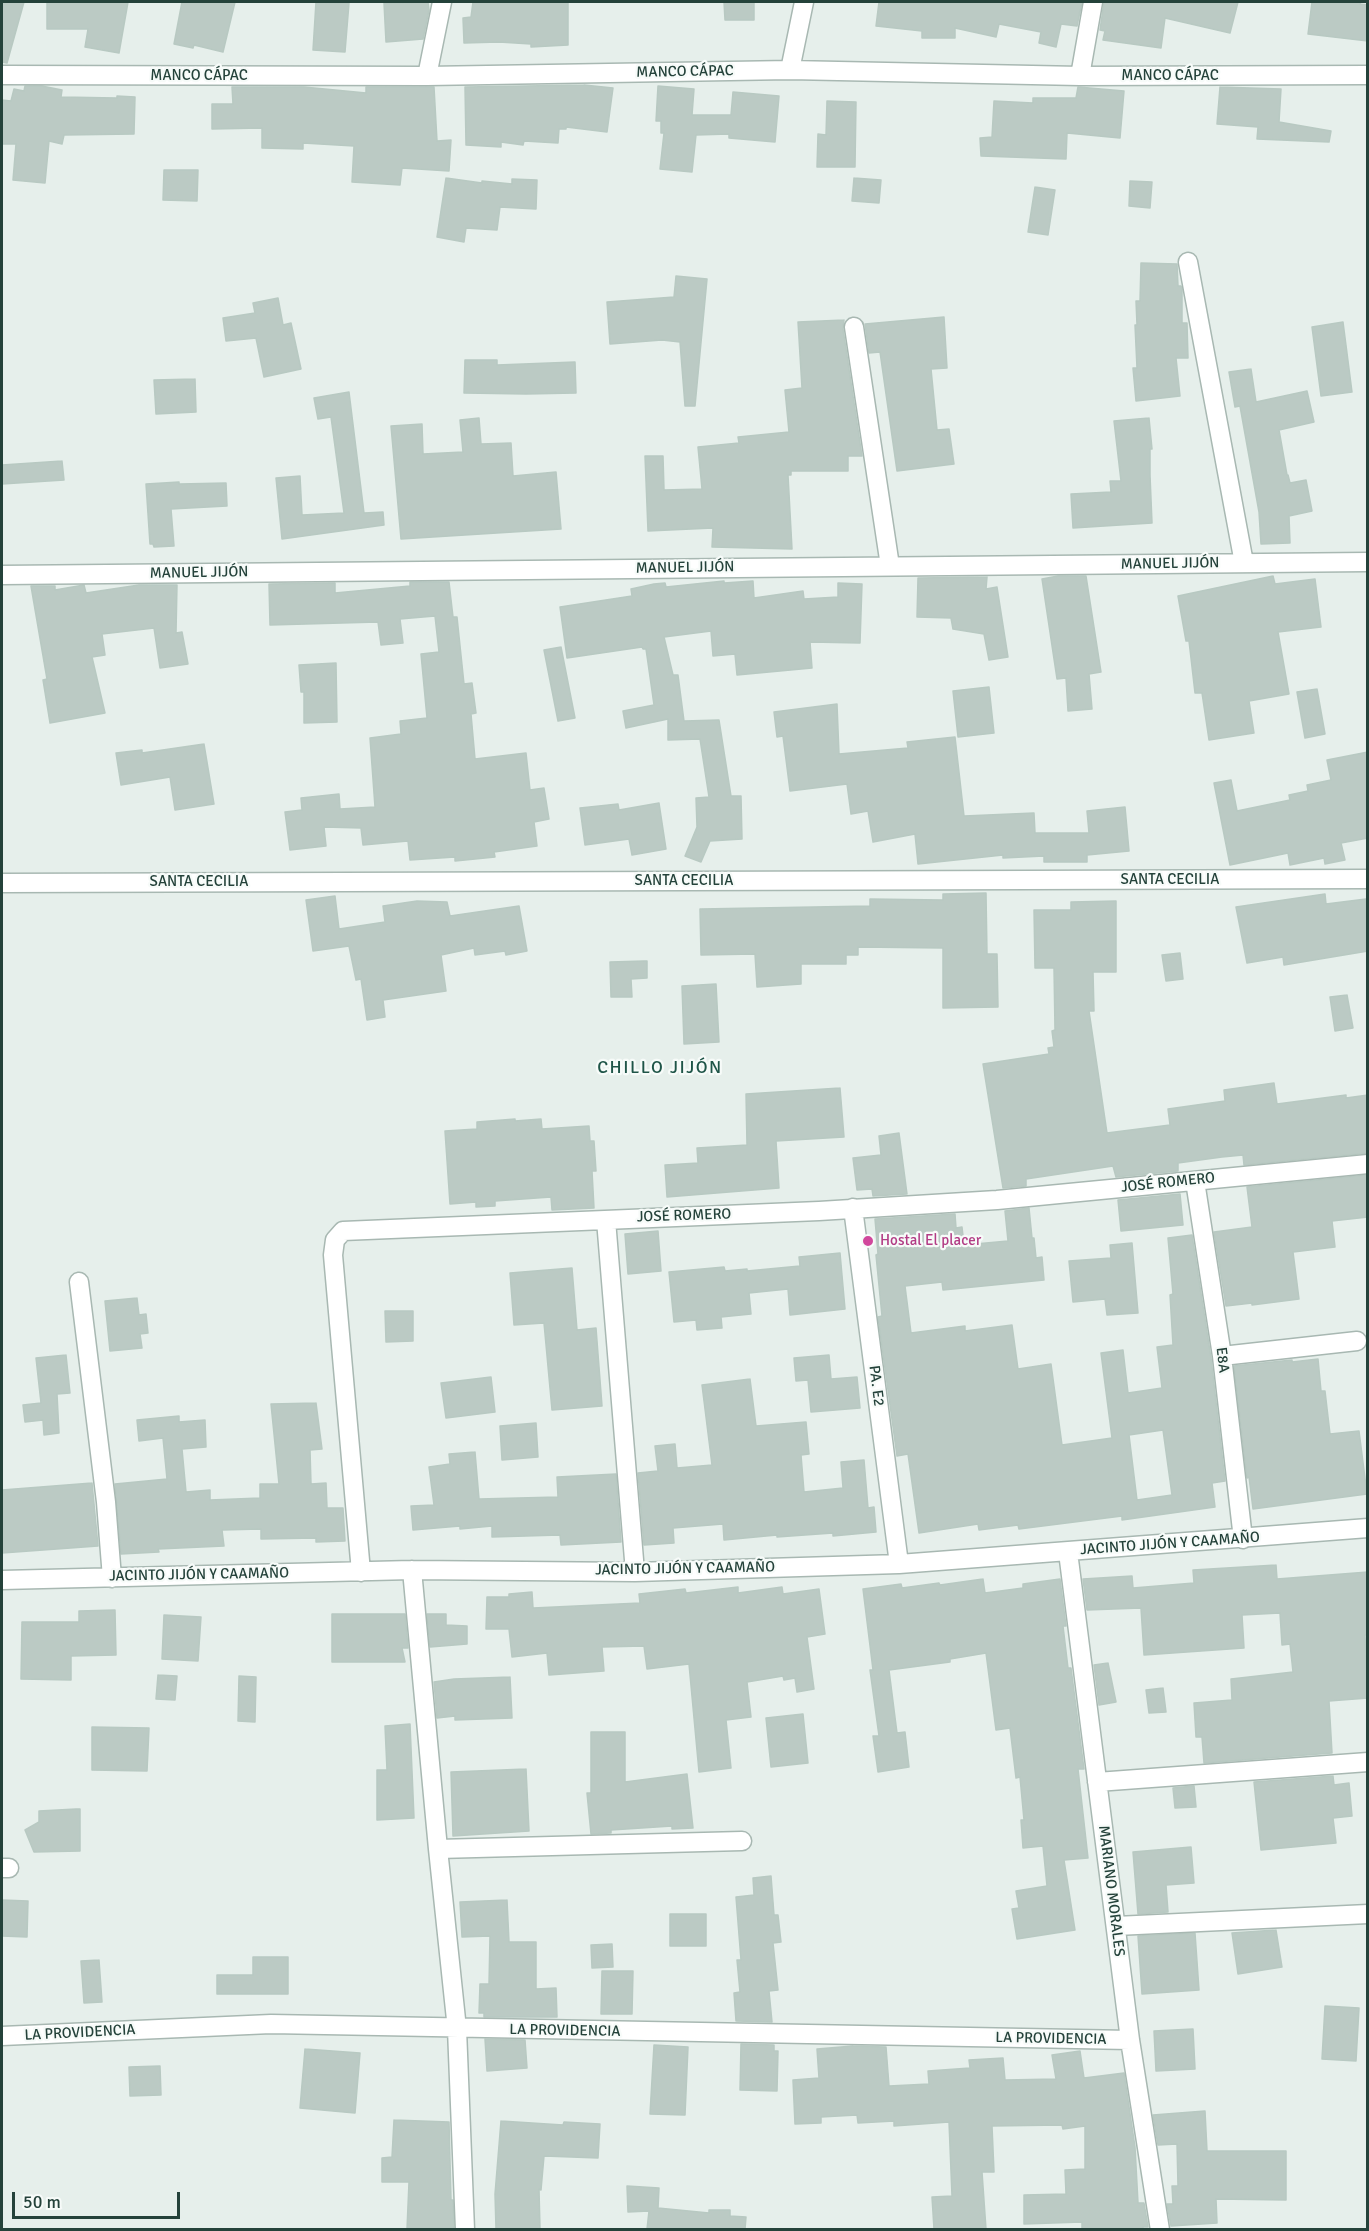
<!DOCTYPE html>
<meta charset="utf-8">
<style>
body{margin:0}
#map{position:relative;width:1369px;height:2231px;overflow:hidden;background:#e6efeb;font-family:Signika,sans-serif}
canvas{display:block}
.frame{position:absolute;inset:0;border:3px solid #24423a;pointer-events:none}
.scale{position:absolute;left:12px;top:2192px;width:168px;height:27px;box-sizing:border-box;border:3px solid #24423a;border-top:0;padding-left:8px;font-size:18px;line-height:21px;white-space:nowrap;color:#24423a;-webkit-text-stroke:4px #f7fbf9;paint-order:stroke}
</style>
<div id="map">
<canvas width="1369" height="2231"></canvas>
<div class="frame"></div>
<div class="scale">50 m</div>
</div>
<script>
const ctx = document.querySelector('canvas').getContext('2d');
ctx.lineJoin = 'round';
function fill(path, color) {
  ctx.fillStyle = color;
  ctx.fill(path, 'evenodd');
}
function toPath(rows) {
  const path = new Path2D();
  for (const r of rows) {
    path.moveTo(r[0], r[1]);
    for (let i = 2; i < r.length; i += 2) path.lineTo(r[i], r[i + 1]);
  }
  return path;
}
function stroke(path, color, width, dash) {
  ctx.strokeStyle = color;
  ctx.lineWidth = width;
  ctx.lineCap = dash ? 'butt' : 'round';
  ctx.setLineDash(dash || []);
  ctx.stroke(path);
}
function drawText(font, color, halo, rows, align = 'center') {
  ctx.font = font + ' Signika,sans-serif';
  ctx.lineWidth = 4.5;
  ctx.setLineDash([]);
  ctx.textBaseline = 'middle';
  ctx.strokeStyle = halo;
  ctx.fillStyle = color;
  for (const [text, x, y, turn = 0] of rows) {
    ctx.save();
    ctx.translate(x, y);
    ctx.rotate((+turn || 0) * Math.PI / 180);
    ctx.textAlign = isNaN(turn) ? turn : align;
    if (halo) ctx.strokeText(text, 0, 0);
    ctx.fillText(text, 0, 0);
    ctx.restore();
  }
}
const building = toPath([
 [2,2,24,2,7,63,2,62,2,2],
 [47,2,128,2,119,53,85,47,88,29,47,29,47,2],
 [182,2,235,2,223,52,194,45,193,48,174,44,182,2],
 [316,2,349,3,345,52,313,50,316,2],
 [428,2,429,10,423,39,386,42,384,3,428,2],
 [473,2,568,2,568,45,531,47,531,44,499,42,464,43,463,18,471,17,473,2],
 [724,2,754,2,754,20,725,20,724,2],
 [879,2,1082,2,1077,26,1061,24,1056,47,1039,43,1041,32,999,24,996,37,955,28,955,38,922,38,922,31,876,26,879,2],
 [1104,2,1238,2,1230,33,1165,18,1161,48,1103,40,1105,31,1100,30,1104,2],
 [1312,2,1361,2,1360,4,1368,5,1368,41,1308,34,1312,2],
 [584,85,613,88,607,132,566,127,566,129,559,129,558,143,524,141,523,145,501,142,501,147,466,145,465,87,584,85],
 [25,86,42,86,62,90,61,97,117,98,117,96,135,97,134,134,64,135,62,144,49,141,45,183,13,180,16,144,2,144,2,100,11,101,14,89,24,91,25,86],
 [658,86,694,89,692,115,731,115,733,92,779,96,775,142,729,138,729,134,696,135,692,172,660,169,664,133,661,133,661,121,656,121,658,86],
 [232,87,304,87,366,93,366,87,434,87,437,141,451,140,449,171,402,168,400,185,352,182,354,146,303,143,303,149,262,148,262,128,212,129,212,104,233,104,232,87],
 [1078,87,1124,91,1120,138,1067,133,1066,159,981,156,980,138,992,137,994,101,1033,103,1033,98,1076,98,1078,87],
 [1220,87,1281,89,1279,122,1331,131,1329,142,1257,139,1258,127,1217,124,1220,87],
 [827,101,856,102,855,167,817,167,818,134,826,135,827,101],
 [164,170,198,170,197,201,163,200,164,170],
 [446,178,482,183,482,181,512,184,512,179,537,180,536,209,500,207,497,230,466,228,464,242,437,237,446,178],
 [854,178,881,180,879,203,852,201,854,178],
 [1130,181,1152,182,1150,208,1129,206,1130,181],
 [1035,187,1055,190,1048,235,1028,232,1035,187],
 [1141,263,1177,264,1178,286,1181,286,1182,289,1182,323,1187,323,1188,358,1176,358,1180,396,1136,401,1133,368,1137,368,1135,325,1137,325,1136,301,1140,301,1141,263],
 [676,276,707,279,695,406,685,406,680,342,662,340,610,344,607,302,674,297,676,276],
 [278,298,283,325,291,323,301,369,264,377,256,338,226,341,223,318,255,313,253,303,278,298],
 [944,317,947,368,931,369,937,430,949,429,954,464,897,471,880,352,869,353,865,324,944,317],
 [844,320,843,329,862,456,848,456,848,471,791,471,791,475,788,475,792,549,712,547,713,528,648,531,645,456,663,456,664,490,702,489,698,447,739,443,738,437,789,432,785,390,802,388,798,322,844,320],
 [1343,322,1352,392,1321,396,1312,327,1343,322],
 [465,360,497,360,497,365,575,362,576,393,526,394,464,393,465,360],
 [1251,369,1256,402,1307,391,1314,422,1279,430,1287,475,1288,475,1290,483,1306,480,1312,511,1289,516,1290,543,1261,544,1259,512,1240,406,1235,407,1229,372,1251,369],
 [195,379,196,412,156,414,154,380,195,379],
 [349,392,364,513,383,512,384,525,282,539,276,478,300,476,302,515,344,513,331,417,318,419,314,398,349,392],
 [479,418,481,444,511,443,513,476,556,472,561,529,401,539,391,426,422,424,423,454,463,452,460,420,479,418],
 [1149,418,1152,449,1150,449,1150,475,1152,523,1073,528,1071,494,1111,492,1110,481,1121,481,1114,421,1149,418],
 [62,461,64,480,2,484,2,465,62,461],
 [179,482,179,484,226,483,227,506,171,509,174,546,154,547,153,544,150,544,146,484,179,482],
 [1058,576,1086,576,1101,672,1089,674,1092,709,1068,711,1066,678,1057,679,1042,579,1058,576],
 [1273,576,1275,584,1315,579,1321,627,1278,632,1289,694,1249,701,1254,733,1209,740,1202,693,1195,693,1189,641,1186,641,1178,596,1273,576],
 [987,577,986,589,997,587,1008,657,989,660,984,634,953,629,951,618,917,617,918,578,987,577],
 [724,581,724,583,753,581,754,598,803,591,804,599,838,597,838,583,862,584,860,643,810,642,812,668,737,675,735,654,713,656,711,631,664,637,673,675,678,675,684,721,719,720,731,796,741,796,742,839,710,841,701,862,685,856,697,827,696,798,709,797,700,739,668,740,668,719,626,728,623,711,654,705,646,649,643,649,642,647,567,658,560,607,632,596,631,589,654,584,665,583,666,587,724,581],
 [410,582,449,582,453,617,457,617,464,684,472,683,476,713,471,714,475,759,526,753,530,790,544,788,549,819,534,822,537,846,494,852,495,857,455,861,455,857,410,860,408,841,363,845,361,828,324,827,326,846,290,850,285,812,302,810,301,798,339,794,340,809,375,807,370,738,401,734,400,721,427,718,421,654,439,652,435,616,400,619,403,643,381,645,378,622,270,625,269,584,335,583,335,593,410,586,410,582],
 [84,585,86,593,139,585,177,585,176,633,182,632,188,664,160,668,154,628,102,634,105,655,92,657,105,713,50,723,43,680,47,679,31,586,55,586,55,590,84,585],
 [561,647,575,718,558,721,544,650,561,647],
 [336,663,337,722,304,723,304,692,301,692,299,665,336,663],
 [989,687,994,733,958,737,953,691,989,687],
 [1317,689,1325,734,1305,738,1297,692,1317,689],
 [837,704,839,754,908,748,907,742,955,737,964,816,1034,813,1035,833,1089,833,1087,811,1125,807,1129,851,1087,855,1087,862,1044,862,1044,856,1003,858,1003,855,918,864,915,834,873,842,868,811,851,814,847,784,790,791,783,736,777,737,774,712,837,704],
 [204,744,214,804,175,810,170,777,121,785,116,753,142,750,142,753,204,744],
 [1368,752,1368,838,1341,843,1345,860,1325,864,1324,858,1290,865,1288,853,1230,865,1214,783,1231,780,1237,811,1290,800,1289,795,1308,791,1307,785,1331,780,1327,760,1368,752],
 [659,803,666,849,632,855,629,839,585,845,580,808,618,804,619,810,659,803],
 [986,893,987,954,997,954,998,1007,943,1008,943,948,858,947,858,955,846,955,846,964,801,964,801,984,757,987,755,954,701,955,700,909,870,906,870,899,943,900,943,894,986,893],
 [1325,894,1326,904,1366,899,1368,951,1284,965,1283,957,1247,963,1236,907,1325,894],
 [335,896,339,929,385,922,383,906,417,901,447,902,450,916,519,906,527,951,506,955,505,951,475,955,474,948,441,955,446,991,383,1000,385,1017,367,1020,361,979,356,980,349,946,313,951,306,900,335,896],
 [1116,901,1116,972,1093,972,1094,1011,1089,1011,1107,1133,1170,1125,1168,1109,1225,1101,1224,1090,1274,1083,1277,1104,1346,1095,1346,1098,1368,1095,1368,1153,1244,1165,1243,1155,1222,1157,1178,1163,1178,1171,1116,1177,1113,1166,1026,1179,1026,1186,1003,1188,983,1064,1049,1054,1048,1048,1054,1047,1052,1031,1055,1030,1054,968,1035,968,1034,910,1071,910,1071,902,1116,901],
 [1180,953,1183,979,1166,981,1162,955,1180,953],
 [644,961,647,961,647,978,631,979,632,997,611,997,610,962,644,961],
 [716,984,719,1042,684,1044,682,986,716,984],
 [1347,995,1353,1028,1335,1031,1330,997,1347,995],
 [840,1088,844,1137,776,1141,779,1188,667,1197,665,1165,698,1163,697,1148,747,1145,746,1094,840,1088],
 [515,1119,515,1121,541,1119,542,1129,589,1126,590,1141,594,1141,596,1171,592,1171,594,1208,552,1210,551,1197,495,1201,495,1206,476,1207,476,1202,450,1204,445,1131,477,1129,477,1122,515,1119],
 [899,1133,907,1194,873,1196,872,1189,857,1190,853,1158,881,1155,879,1136,899,1133],
 [1368,1175,1368,1217,1332,1221,1335,1247,1293,1252,1299,1299,1252,1305,1252,1303,1226,1306,1214,1232,1252,1227,1247,1187,1368,1175],
 [1180,1194,1183,1225,1121,1231,1118,1200,1180,1194],
 [1029,1208,1032,1238,1034,1238,1036,1258,1042,1257,1044,1280,943,1290,942,1282,905,1286,911,1333,965,1326,965,1331,1012,1325,1018,1369,1051,1364,1062,1445,1112,1438,1101,1353,1123,1350,1128,1393,1162,1388,1157,1347,1173,1345,1170,1295,1173,1294,1168,1238,1192,1235,1211,1358,1225,1481,1212,1483,1215,1507,1122,1520,1122,1516,1019,1529,1018,1525,979,1530,978,1524,919,1533,908,1454,897,1456,878,1317,882,1316,876,1255,878,1254,875,1219,955,1214,956,1228,962,1227,964,1245,1008,1241,1005,1211,1029,1208],
 [1163,1430,1172,1495,1137,1500,1129,1435,1163,1430],
 [658,1231,661,1271,628,1274,625,1234,658,1231],
 [1132,1243,1138,1313,1107,1315,1105,1299,1073,1302,1069,1261,1111,1258,1110,1245,1132,1243],
 [840,1253,845,1309,790,1315,788,1289,749,1293,751,1314,721,1317,722,1328,697,1330,696,1320,674,1322,669,1272,724,1267,725,1271,747,1269,747,1271,800,1266,799,1257,840,1253],
 [572,1268,577,1330,596,1328,602,1406,552,1410,544,1323,514,1325,510,1273,572,1268],
 [137,1298,139,1315,146,1314,148,1333,140,1334,142,1348,110,1351,105,1301,137,1298],
 [385,1311,413,1311,413,1341,386,1342,385,1311],
 [66,1355,70,1393,57,1394,59,1433,44,1435,43,1420,25,1422,23,1405,41,1403,36,1358,66,1355],
 [829,1355,831,1379,857,1377,860,1408,811,1412,808,1380,796,1381,794,1358,829,1355],
 [1318,1359,1321,1391,1325,1391,1330,1434,1359,1431,1367,1494,1253,1509,1249,1477,1247,1478,1234,1366,1292,1360,1292,1362,1318,1359],
 [491,1377,495,1412,446,1418,441,1383,491,1377],
 [750,1379,756,1426,806,1422,809,1454,801,1455,804,1492,843,1488,841,1462,864,1460,868,1508,874,1507,876,1532,833,1536,833,1533,777,1537,777,1535,724,1540,723,1524,673,1528,674,1543,644,1545,638,1473,658,1471,655,1446,675,1444,677,1468,712,1465,702,1385,750,1379],
 [316,1403,322,1449,310,1450,311,1484,326,1483,327,1508,343,1508,345,1541,316,1542,316,1538,261,1539,261,1529,222,1530,224,1546,158,1549,159,1552,121,1554,115,1484,167,1479,163,1438,139,1441,137,1420,179,1416,179,1422,205,1420,206,1447,182,1449,186,1492,210,1490,210,1500,260,1498,260,1484,279,1484,271,1404,316,1403],
 [536,1423,538,1457,502,1460,500,1426,536,1423],
 [475,1452,479,1499,558,1497,557,1477,616,1474,621,1542,561,1545,560,1535,492,1537,492,1526,460,1529,460,1526,413,1530,411,1506,434,1505,429,1467,450,1464,449,1454,475,1452],
 [92,1483,98,1546,2,1553,2,1490,92,1483],
 [1276,1565,1277,1579,1368,1572,1368,1635,1365,1635,1368,1698,1329,1701,1332,1753,1204,1763,1202,1737,1196,1737,1194,1703,1232,1700,1231,1679,1293,1672,1290,1644,1282,1645,1280,1613,1242,1615,1244,1648,1144,1655,1141,1608,1087,1610,1083,1579,1132,1576,1133,1588,1194,1583,1193,1570,1276,1565],
 [983,1579,985,1593,1023,1588,1023,1584,1060,1579,1066,1626,1063,1626,1068,1668,1071,1668,1084,1769,1078,1769,1088,1858,1064,1860,1075,1930,1017,1939,1012,1909,1019,1908,1016,1891,1047,1886,1043,1846,1023,1848,1021,1820,1024,1820,1020,1777,1016,1778,1010,1728,996,1730,986,1653,950,1659,950,1662,889,1670,897,1733,905,1732,909,1767,878,1772,873,1736,879,1736,870,1670,873,1670,863,1589,901,1584,902,1588,939,1583,940,1585,983,1579],
 [738,1587,738,1593,782,1587,783,1594,819,1589,825,1634,807,1637,814,1689,797,1692,795,1678,784,1680,783,1676,747,1682,751,1717,726,1720,731,1768,699,1772,689,1664,647,1669,644,1646,602,1647,604,1671,549,1675,547,1653,512,1657,509,1629,486,1629,487,1597,509,1597,509,1594,532,1592,533,1608,640,1603,639,1594,685,1589,686,1593,738,1587],
 [115,1610,116,1655,71,1656,71,1680,21,1679,22,1622,79,1622,79,1611,115,1610],
 [332,1614,405,1614,408,1648,402,1648,405,1662,332,1662,332,1614],
 [427,1614,446,1614,446,1625,467,1626,467,1644,430,1647,427,1614],
 [164,1615,201,1617,198,1661,162,1659,164,1615],
 [1108,1663,1116,1702,1099,1705,1094,1665,1108,1663],
 [158,1675,177,1676,175,1700,156,1699,158,1675],
 [239,1676,256,1677,255,1722,238,1721,239,1676],
 [510,1677,512,1718,455,1720,455,1716,437,1718,434,1682,454,1679,510,1677],
 [1163,1688,1166,1712,1149,1713,1146,1690,1163,1688],
 [803,1714,808,1763,771,1767,766,1718,803,1714],
 [410,1724,414,1818,377,1820,377,1770,387,1770,385,1726,410,1724],
 [92,1727,149,1728,147,1771,92,1770,92,1727],
 [591,1732,625,1732,625,1782,687,1774,693,1828,672,1829,672,1826,611,1830,611,1833,591,1834,587,1793,591,1793,591,1732],
 [526,1769,529,1831,453,1836,451,1772,526,1769],
 [1333,1776,1334,1785,1349,1783,1352,1816,1333,1818,1336,1843,1261,1850,1254,1782,1333,1776],
 [1194,1786,1196,1807,1175,1808,1173,1788,1194,1786],
 [76,1809,80,1809,80,1851,34,1852,25,1830,39,1822,39,1811,76,1809],
 [1191,1847,1194,1883,1166,1885,1168,1912,1138,1914,1133,1852,1191,1847],
 [771,1876,774,1915,778,1915,781,1942,773,1943,778,1990,769,1991,772,2022,736,2021,734,1993,740,1992,737,1960,741,1960,736,1897,754,1895,753,1878,771,1876],
 [2,1900,28,1901,27,1937,2,1936,2,1900],
 [507,1900,509,1942,536,1942,536,1989,556,1988,557,2017,484,2017,484,2013,479,2013,480,1984,489,1984,490,1936,462,1937,460,1902,507,1900],
 [670,1914,706,1914,706,1946,670,1946,670,1914],
 [1276,1930,1282,1967,1238,1974,1232,1933,1276,1930],
 [1195,1933,1199,1990,1142,1994,1138,1936,1195,1933],
 [612,1944,613,1967,592,1968,591,1945,612,1944],
 [253,1957,288,1957,288,1994,217,1994,217,1975,253,1975,253,1957],
 [99,1960,102,2002,84,2003,81,1961,99,1960],
 [602,1971,633,1971,632,2014,601,2014,602,1971],
 [1325,2006,1359,2008,1356,2061,1322,2059,1325,2006],
 [1193,2029,1195,2069,1156,2071,1154,2031,1193,2029],
 [485,2039,525,2040,527,2068,487,2071,485,2039],
 [741,2044,774,2045,774,2051,778,2051,777,2091,740,2090,741,2044],
 [654,2045,688,2047,685,2115,650,2114,654,2045],
 [853,2046,886,2047,889,2086,929,2084,928,2071,970,2068,969,2060,1003,2058,1005,2080,1056,2079,1052,2055,1080,2051,1084,2078,1124,2073,1135,2147,1138,2203,1144,2203,1148,2227,1143,2227,1143,2229,1082,2229,1082,2222,1024,2224,1024,2195,1066,2194,1065,2170,1085,2169,1085,2126,1063,2129,1062,2125,992,2126,994,2172,982,2172,986,2229,934,2229,932,2197,952,2196,949,2122,894,2126,894,2121,858,2123,857,2115,821,2117,821,2123,795,2124,793,2080,819,2078,817,2049,853,2046],
 [305,2049,360,2053,355,2113,300,2108,305,2049],
 [160,2066,161,2095,130,2096,129,2067,160,2066],
 [1205,2111,1207,2151,1286,2151,1286,2200,1216,2199,1217,2223,1171,2226,1167,2204,1173,2204,1172,2186,1178,2186,1177,2144,1158,2145,1153,2115,1205,2111],
 [394,2120,449,2122,451,2200,453,2200,454,2229,407,2229,409,2182,382,2182,382,2158,392,2157,394,2120],
 [501,2121,563,2125,564,2122,600,2124,598,2158,544,2156,541,2190,539,2189,540,2229,496,2229,495,2194,501,2121],
 [627,2186,659,2188,658,2208,709,2213,709,2210,730,2210,730,2216,746,2217,745,2229,647,2229,649,2211,628,2212,627,2186]
]);
const minor = toPath([
 [790,70,804,2],
 [2,75,427,76,790,70,1080,76,1368,75],
 [427,76,442,2],
 [1080,76,1093,2],
 [1188,262,1244,563],
 [854,327,890,566],
 [2,575,1368,562],
 [2,883,1368,879],
 [1195,1181,1222,1356,1243,1539],
 [853,1208,899,1564],
 [606,1220,635,1572],
 [79,1282,106,1502,112,1578],
 [1222,1356,1357,1341],
 [1068,1552,1130,2040,1160,2230],
 [412,1570,438,1849,457,2029,465,2230],
 [361,1572,333,1255,335,1240,343,1231,819,1211,997,1200,1368,1164],
 [2,1580,412,1570,635,1572,899,1564,1368,1528],
 [1097,1782,1368,1762],
 [438,1849,742,1841],
 [2,1868,9,1868],
 [1116,1926,1368,1914],
 [2,2036,271,2024,1130,2040]
]);
const markers = [
 [868,1241,6,"#d1479c"]
];
const streetNames = [
 ["MANCO CÁPAC",685,72,-1],
 ["MANCO CÁPAC",199,76],
 ["MANCO CÁPAC",1170,76],
 ["MANUEL JIJÓN",1170,564,-1],
 ["MANUEL JIJÓN",685,568,-1],
 ["MANUEL JIJÓN",199,573,-1],
 ["SANTA CECILIA",1170,880],
 ["SANTA CECILIA",684,881],
 ["SANTA CECILIA",199,882],
 ["JOSÉ ROMERO",1168,1183,-6],
 ["JOSÉ ROMERO",684,1216,-2],
 ["E8A",1222,1360,83],
 ["PA. E2",876,1386,83],
 ["JACINTO JIJÓN Y CAAMAÑO",1170,1544,-4],
 ["JACINTO JIJÓN Y CAAMAÑO",685,1569,-1],
 ["JACINTO JIJÓN Y CAAMAÑO",199,1575,-1],
 ["MARIANO MORALES",1111,1891,83],
 ["LA PROVIDENCIA",565,2031,1],
 ["LA PROVIDENCIA",80,2033,-3],
 ["LA PROVIDENCIA",1051,2039,1]
];
const hotelNames = [
 ["Hostal El placer",880,1241]
];
const quarterNames = [
 ["CHILLO JIJÓN",660,1068]
];
fill(building, '#bbcac4');
stroke(building, '#b8c9c2', 1.5);
stroke(minor, '#a8b8b2', 21);
stroke(minor, '#fff', 18);
for (const [x, y, r, color] of markers) {
  const dot = new Path2D();
  dot.arc(x, y, r, 0, 2 * Math.PI);
  ctx.fillStyle = color;
  ctx.fill(dot);
  stroke(dot, '#f7fbf9', 2);
}
drawText('15px', '#24423a', '#f7fbf9', streetNames);
drawText('15px', '#b23c85', '#f7fbf9', hotelNames, 'left');
ctx.letterSpacing = '1.5px';
drawText('18px', '#1f5548', '#f7fbf9', quarterNames);
ctx.letterSpacing = '0px';
</script>
